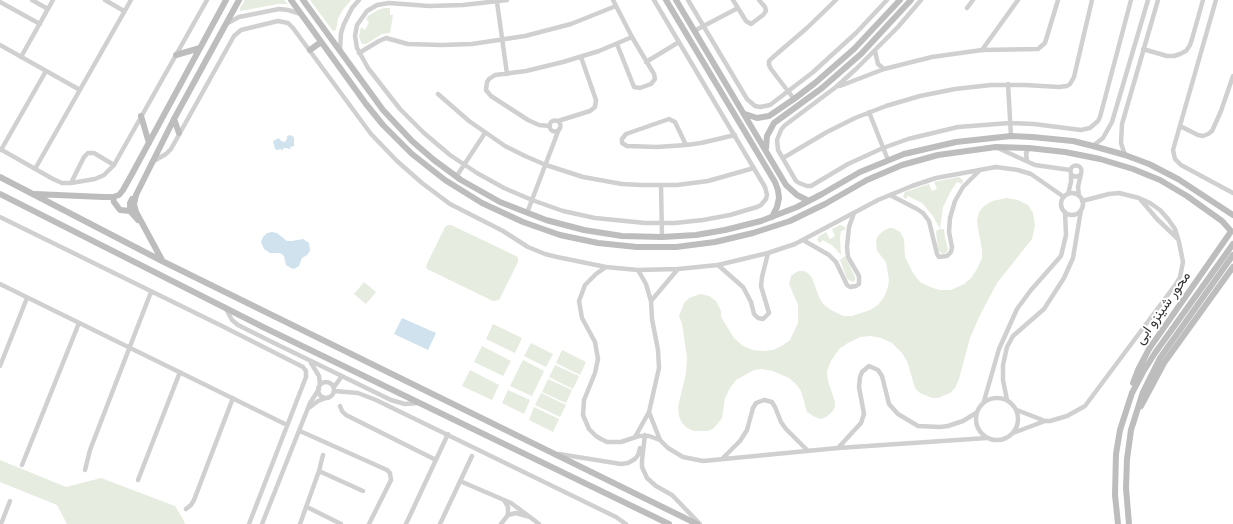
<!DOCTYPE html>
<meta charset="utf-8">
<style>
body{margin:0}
canvas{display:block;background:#fff}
</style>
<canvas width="1233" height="524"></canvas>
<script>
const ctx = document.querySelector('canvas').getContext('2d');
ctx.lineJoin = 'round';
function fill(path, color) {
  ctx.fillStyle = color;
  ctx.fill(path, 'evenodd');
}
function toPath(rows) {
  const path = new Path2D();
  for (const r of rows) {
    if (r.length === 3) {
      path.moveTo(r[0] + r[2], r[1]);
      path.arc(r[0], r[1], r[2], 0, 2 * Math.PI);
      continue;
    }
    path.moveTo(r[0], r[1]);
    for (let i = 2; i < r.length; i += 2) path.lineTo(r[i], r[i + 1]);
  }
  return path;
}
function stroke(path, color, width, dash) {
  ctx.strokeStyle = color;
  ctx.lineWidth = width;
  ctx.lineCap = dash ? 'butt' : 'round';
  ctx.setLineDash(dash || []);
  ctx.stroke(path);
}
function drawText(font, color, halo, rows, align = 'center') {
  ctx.font = font + ' "Noto Sans",Vazirmatn,sans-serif';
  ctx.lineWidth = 4;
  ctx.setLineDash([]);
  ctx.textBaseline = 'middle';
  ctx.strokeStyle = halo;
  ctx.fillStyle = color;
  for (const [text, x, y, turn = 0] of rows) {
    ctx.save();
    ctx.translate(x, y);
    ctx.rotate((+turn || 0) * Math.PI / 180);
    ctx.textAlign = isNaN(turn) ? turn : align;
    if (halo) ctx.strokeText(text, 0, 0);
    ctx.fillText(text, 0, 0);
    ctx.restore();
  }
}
const green = toPath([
 [245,0,284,0,288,4,278,4,240,11,240,8],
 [310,0,351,0,342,11,338,19,336,30,333,31],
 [384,8,390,8,390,15,393,15,390,33,382,34,366,44,362,44,359,37,361,27,365,30,369,22,366,19,368,16,378,10],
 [959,177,963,180,963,181,962,184,957,182,951,191,943,207,940,229,944,229,945,237,948,250,946,253,942,254,938,250,936,231,940,229,933,216,922,203,908,196,906,199,903,197,905,192,929,184,932,191,937,189,934,182],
 [1007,198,1018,200,1028,205,1033,213,1035,225,1032,239,997,283,980,315,970,338,959,379,955,388,950,393,938,398,932,398,920,393,915,388,907,361,902,353,892,343,881,338,871,336,860,337,848,343,839,349,831,361,827,371,828,381,835,402,835,407,832,412,826,417,821,419,815,417,807,412,801,391,796,384,789,378,773,371,761,369,754,370,736,380,730,388,725,398,722,418,714,428,708,431,694,431,687,428,682,423,679,416,678,407,686,373,687,357,682,324,679,316,684,303,689,298,700,294,709,296,716,301,721,311,721,317,734,338,743,346,753,350,763,351,773,350,783,345,790,340,798,323,798,305,789,284,791,276,795,273,799,271,804,271,809,274,812,278,819,297,823,304,831,310,843,316,852,316,870,310,878,305,884,297,888,287,889,280,886,262,877,251,876,242,877,237,883,231,889,228,893,228,900,232,904,239,905,257,913,273,920,282,928,286,939,290,951,290,964,284,971,278,977,269,982,258,982,250,978,228,977,220,979,212,984,206,992,201],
 [448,225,451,225,516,256,518,258,518,262,499,300,493,301,427,269,426,266,445,227],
 [840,225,845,227,845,230,841,231,840,237,841,255,833,246,823,240,820,243,817,240,819,236,826,232,830,239,835,236,832,229],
 [845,256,855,277,855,280,853,282,847,279,840,260],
 [364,282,376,292,366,304,354,294],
 [493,324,522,338,515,353,486,339],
 [531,343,553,354,546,367,524,356],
 [482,346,511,361,503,376,474,362],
 [562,350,586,362,580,375,556,363],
 [523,360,544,371,532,396,510,386],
 [555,365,579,376,573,389,549,377],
 [470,370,499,385,492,400,462,386],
 [548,379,572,390,566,403,542,392],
 [508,390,530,400,524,414,502,403],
 [541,393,566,405,560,417,535,405],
 [534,407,559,419,553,432,529,420],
 [0,460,66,487,101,478,175,506,183,519,185,524,67,524,57,505,0,482]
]);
const water = toPath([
 [290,135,294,137,294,146,290,147,291,149,289,149,287,148,284,148,281,151,281,149,277,150,275,149,273,141,279,138,281,141,285,142,287,139,287,136],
 [272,232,277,233,287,241,292,241,303,239,309,243,310,251,307,255,302,258,299,266,294,269,291,268,286,265,284,256,280,253,270,253,264,249,261,242,263,237,267,233],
 [402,318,436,333,428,350,394,334]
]);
const street = toPath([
 [32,0,48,9],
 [105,0,124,11],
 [507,0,463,5,429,6,389,3,377,5,367,11,357,25,355,36,357,48,368,68,389,95,400,109,424,133,450,155,477,173,504,188,532,200,563,211,595,218,645,223,675,223,703,220,730,215,757,207,761,205,766,199,767,195,765,187,654,0],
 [613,0,632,37,654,74,655,79,651,84,640,88,634,87,617,44],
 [688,0,747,99,755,106,760,107,770,105,812,73,856,33,887,0],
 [733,0,746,21,751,24,763,15,766,11,765,7,759,0],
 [921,0,898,27,856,69,836,87,784,126,781,130,777,140,778,150,796,181,799,183,807,186,811,186,848,164,883,148,908,139,958,127,1010,123,1034,124,1081,130,1090,128,1098,121,1100,117,1131,0],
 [1216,0,1173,150,1175,159,1181,165,1233,193],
 [0,2,40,24],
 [497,2,507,74],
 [967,8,973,0],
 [226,24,239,17,279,9,288,10,301,14],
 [694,31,738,8],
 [0,45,80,90],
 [1143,49,1167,56,1174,56,1180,54,1186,51,1190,45,1192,39,1203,0],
 [982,50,1018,0],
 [340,51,341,33,344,24,352,8,359,0],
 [875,51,878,64,884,69],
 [359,53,379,41,386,38,408,44,442,45,472,44,525,36,571,24,616,6],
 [21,57,53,0],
 [646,62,679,42],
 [1008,84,1011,136],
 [840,86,884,69,932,57,982,50,1038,49,1045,43,1058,0],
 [438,94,469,121,505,146,525,156,546,165,583,177,622,184,641,185,677,185,708,181,754,168],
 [794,99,771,69,769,65,769,61,772,58,807,28,836,0],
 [869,112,888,160],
 [555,126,5.5],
 [558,121,590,111,595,107,596,100,581,57],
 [550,126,539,125,528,120,491,96,486,90,487,82,489,79,495,75,526,71,563,62,599,51,632,37],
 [1180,126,1198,135,1203,136,1208,134,1212,131,1221,111,1233,76],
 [686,145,675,122,669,119,626,134,622,139,622,143,627,146,657,147,686,145,701,143,735,135],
 [1093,146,1103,138,1112,122,1148,0],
 [0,149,53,179,62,183,71,183,95,179,104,175,114,165,207,0],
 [1000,149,1035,165,1070,170],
 [1,150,46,71],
 [1125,155,1121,143,1122,124,1158,0],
 [783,158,827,132,855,118,886,106,920,96,955,89,991,85,1025,85,1059,87,1067,86,1070,84,1074,77,1092,0],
 [1027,161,1026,153,1029,148],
 [152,162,166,154,171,149,234,36,241,30,278,21,288,23,293,28,371,134,397,161,422,183,450,204,503,231,528,247,545,254,557,257,606,267,638,270,678,269,718,265,768,253,795,244,878,200,912,186,936,178,996,167,1018,170,1031,174,1064,197],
 [1076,171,5.5],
 [35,169,131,0],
 [456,177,485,133],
 [71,183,84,157,88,153,94,153,114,165],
 [661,185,662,237],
 [1072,204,11],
 [1068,194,1071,182,1071,174],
 [890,195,917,209,923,213,929,221,937,254,939,257,947,256,951,252,952,247,949,232,950,218,955,201,963,187,979,171],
 [1079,196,1078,187,1081,174],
 [1140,199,1157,219,1178,239],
 [527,213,559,129],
 [0,217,222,326,303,367,306,371,306,377,249,524],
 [803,240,829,255,836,262,847,285,850,287,856,286,859,284,859,276,848,257,847,247,849,227,854,213],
 [718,265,743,287,751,302,754,314,758,318,763,319,769,313,761,286,762,277,768,253],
 [606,267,596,274,585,285,579,301,582,318,595,342,598,359,595,373,584,400,583,415,589,429,596,436,601,439,607,442,621,442,639,436,649,436,660,440,668,448,683,457,703,461,838,448,987,438],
 [0,284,287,425],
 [651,301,678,269],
 [225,307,232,320,238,325,270,341,391,400,405,404,418,403],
 [311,363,319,376,320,385],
 [0,366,27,298],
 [326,390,8],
 [334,387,342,376],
 [334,391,358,393,376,400,616,517,626,524],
 [997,419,21],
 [1007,400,1003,380,1003,365,1007,347,1013,336,1044,309,1064,278,1073,258,1081,210],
 [984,401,999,349,1017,309,1031,290,1061,256,1066,235,1065,212],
 [340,406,342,411,346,415,436,460],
 [310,407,318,401,326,398],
 [1017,410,1045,421],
 [649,412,660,440],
 [300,431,387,470,390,473,391,480,369,524],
 [1013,433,1045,421,1050,421,1067,416,1085,406,1176,284,1180,277,1183,262,1179,242,1175,229,1168,219,1160,210,1150,203,1139,198,1119,193,1109,194,1082,201],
 [645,435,642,460,642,467,647,478,656,486,672,495,700,524],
 [635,437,649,412,659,368,658,350,652,319,651,301,646,284,638,270],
 [838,448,861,423,864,414,859,387,860,377,862,372,869,366,878,370,882,376,889,404,898,414,918,426,940,427,948,426,963,421,976,413],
 [559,454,621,464,628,463,635,459,638,455,640,448],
 [722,459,740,441,747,430,753,408,756,403,764,400,772,402,775,407,781,422,786,429,808,451],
 [22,465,79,323],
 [85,470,90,450,151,292],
 [319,471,363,491],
 [138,480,180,372],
 [460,481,511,503,530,517],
 [504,500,508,507,508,515],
 [307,507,341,524],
 [186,509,191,505,194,500,233,398],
 [1,524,10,501],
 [262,524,310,403,319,389],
 [300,524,319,471,323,455],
 [406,524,448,434],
 [440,524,472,456],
 [501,524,508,515,516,513,530,517,539,524]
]);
const secondary = toPath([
 [291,0,366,104,383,125,412,154,445,180,482,203,523,222,560,235,598,243,637,247,676,247,715,242,753,233,790,221,825,204,867,180,902,165,938,155,996,147,1029,148,1065,152,1100,159,1133,169,1160,180,1187,196,1222,221,1231,231],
 [303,0,383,110,412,141,434,160,461,180,500,202,546,220,584,230,622,236,662,237,696,235,725,230,761,221,797,207,822,194,860,172,904,154,956,142,1011,136,1032,137,1073,141,1093,146,1125,155,1149,164,1178,179,1233,215],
 [666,0,775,182,778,190,779,198,777,207,772,217],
 [676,0,786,185,797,195,809,201],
 [310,50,321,42],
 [176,55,200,48],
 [745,114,757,118,769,116,794,99,815,83,854,49,900,0],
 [141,116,149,143],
 [174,119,179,133],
 [766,148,767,136,774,123,822,88,861,54,911,0],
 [0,177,162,261,697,524],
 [0,194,265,328,669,524],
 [35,194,103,197,113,197,119,195,123,190,132,174,226,0],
 [113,197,114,202,120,210,130,211],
 [132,199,130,203,130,211,138,220],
 [162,260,136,212,134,204,136,195,174,119,239,0],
 [1133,383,1138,370,1149,349,1230,233],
 [1141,406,1164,363,1233,267],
 [1118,524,1115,495,1116,454,1120,430,1132,393,1143,372,1155,353,1233,244],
 [1129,524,1126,488,1127,459,1131,430,1143,392,1160,358,1233,255]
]);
const streetNames = [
 ["محور شينزو ابى",1163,308,-55]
];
fill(green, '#e6ecdf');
fill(water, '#cfe2ee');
stroke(street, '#d0d0d0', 4.5);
stroke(secondary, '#bdbdbd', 6);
drawText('14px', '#333', '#fff', streetNames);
</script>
